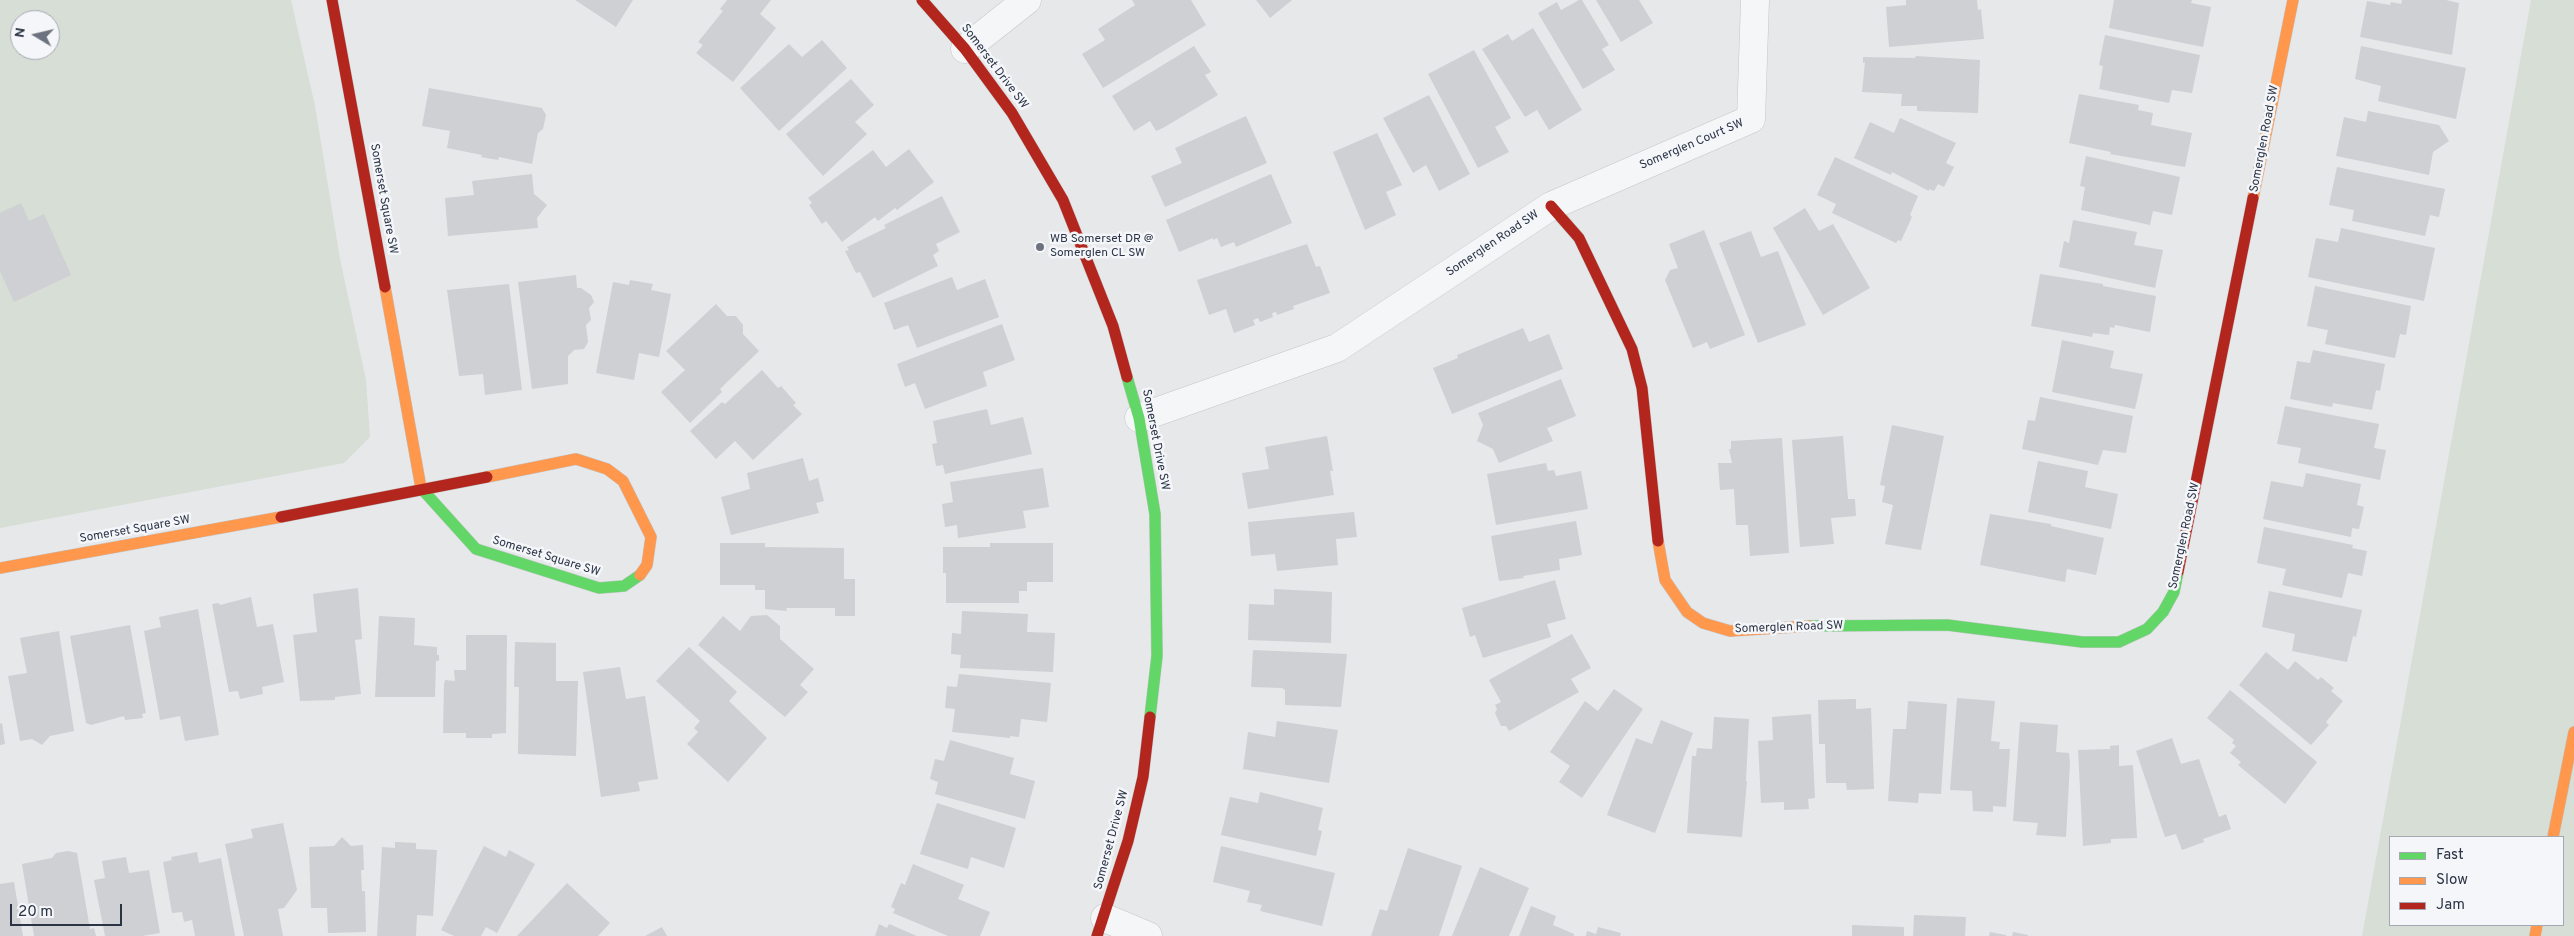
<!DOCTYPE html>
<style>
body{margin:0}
#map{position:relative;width:2574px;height:936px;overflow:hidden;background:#e6e8ea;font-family:Overpass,sans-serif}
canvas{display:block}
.legend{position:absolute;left:2389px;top:836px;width:175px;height:90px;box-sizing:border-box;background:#f4f6f9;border:1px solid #a4a8b1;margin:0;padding:6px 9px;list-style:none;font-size:15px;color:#2b3445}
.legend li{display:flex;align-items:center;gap:10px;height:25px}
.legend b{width:25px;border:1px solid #a4a8b1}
.north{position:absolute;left:10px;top:10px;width:50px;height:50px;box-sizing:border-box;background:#f4f6f9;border:1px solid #a4a8b1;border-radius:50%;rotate:279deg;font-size:14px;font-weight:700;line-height:20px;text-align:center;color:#2b3445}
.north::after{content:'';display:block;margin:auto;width:18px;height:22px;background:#6c737f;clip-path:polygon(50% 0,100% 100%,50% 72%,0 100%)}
.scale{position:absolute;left:10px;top:904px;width:112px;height:22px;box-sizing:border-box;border:2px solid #2b3445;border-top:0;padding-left:6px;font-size:15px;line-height:18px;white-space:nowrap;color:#2b3445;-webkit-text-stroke:4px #f4f6f9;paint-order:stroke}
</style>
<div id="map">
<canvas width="2574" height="936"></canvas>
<ul class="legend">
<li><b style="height:6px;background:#63d668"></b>Fast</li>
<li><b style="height:6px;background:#ff974d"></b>Slow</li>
<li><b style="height:6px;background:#b3261e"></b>Jam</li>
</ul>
<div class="north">N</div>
<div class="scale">20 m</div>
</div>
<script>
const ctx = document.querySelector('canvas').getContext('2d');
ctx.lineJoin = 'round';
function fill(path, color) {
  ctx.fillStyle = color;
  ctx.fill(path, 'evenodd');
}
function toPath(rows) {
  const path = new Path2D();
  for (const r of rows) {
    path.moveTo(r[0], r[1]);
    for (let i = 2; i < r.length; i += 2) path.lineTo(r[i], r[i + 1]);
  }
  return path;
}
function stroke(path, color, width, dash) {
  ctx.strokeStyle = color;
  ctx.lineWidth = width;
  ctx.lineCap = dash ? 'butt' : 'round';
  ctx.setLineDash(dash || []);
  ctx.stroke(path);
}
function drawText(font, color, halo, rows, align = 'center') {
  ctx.font = font + ' Overpass,sans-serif';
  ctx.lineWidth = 5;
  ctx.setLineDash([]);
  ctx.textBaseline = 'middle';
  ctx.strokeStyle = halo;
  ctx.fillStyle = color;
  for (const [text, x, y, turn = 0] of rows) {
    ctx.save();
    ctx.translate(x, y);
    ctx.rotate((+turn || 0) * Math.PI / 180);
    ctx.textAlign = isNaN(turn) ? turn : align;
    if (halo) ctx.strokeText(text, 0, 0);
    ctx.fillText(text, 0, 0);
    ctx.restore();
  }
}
const green = toPath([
 [0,0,291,0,315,106,340,259,366,380,370,437,344,463,0,528],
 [20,20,50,20,50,50,20,50],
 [2531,0,2574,0,2574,936,2362,936],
 [2390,837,2563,837,2563,925,2390,925]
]);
const building = toPath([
 [575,0,633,0,616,27],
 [727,0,771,0,760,14,776,28,733,82,696,53,703,45,698,42,723,11,720,9],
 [1132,0,1191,0,1206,25,1103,88,1082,54,1105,40,1098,29,1135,5],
 [1256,0,1292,0,1270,18],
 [1579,0,1582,0,1609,45,1602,49,1615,70,1583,89,1538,13,1557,2,1561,10],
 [1596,0,1639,0,1653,23,1621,42],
 [1906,0,1977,0,1978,10,1981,9,1984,39,1889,47,1886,7,1906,5],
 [2114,0,2192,0,2191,3,2211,7,2203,47,2109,28],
 [2402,0,2446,0,2459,3,2452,55,2360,37,2367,1,2390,5,2391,2,2401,4],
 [1533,28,1582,110,1549,130,1537,110,1525,117,1482,49,1508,34,1512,41],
 [2105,35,2200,55,2192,93,2172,90,2169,103,2099,89,2103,66,2099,65],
 [822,40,847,68,779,131,740,88,789,44,802,57],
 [1194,46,1211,72,1205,75,1218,95,1163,128,1156,131,1150,121,1134,131,1112,96],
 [2361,46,2466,68,2456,119,2378,101,2381,86,2355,79],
 [1474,50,1511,118,1495,127,1509,152,1478,168,1428,74],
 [1916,56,1980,60,1978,113,1917,111,1917,106,1901,106,1902,94,1862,92,1865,62,1863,63,1863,57,1915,58],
 [851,79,874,105,855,122,867,134,823,176,786,134],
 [429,88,542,108,546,115,543,129,538,133,532,164,499,157,498,160,481,157,482,155,447,148,450,131,422,126],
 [2079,94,2139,105,2138,110,2153,113,2151,125,2192,133,2185,167,2110,154,2111,152,2069,143],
 [1429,95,1470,174,1439,191,1426,165,1413,173,1383,118],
 [2368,111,2439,125,2449,141,2433,152,2429,175,2336,156,2344,117,2366,122],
 [1246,116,1267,163,1165,207,1151,176,1182,163,1175,148],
 [1900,118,1956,143,1946,163,1954,167,1944,187,1938,184,1934,191,1929,189,1929,191,1892,172,1891,175,1854,158,1870,122,1894,133],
 [1377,133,1402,185,1386,192,1396,215,1365,230,1333,152],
 [909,149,934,182,897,210,895,208,878,221,875,217,842,242,826,221,822,224,809,205,812,203,808,198,873,150,886,167],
 [2086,156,2180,177,2172,215,2153,211,2150,225,2081,210,2085,187,2080,186],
 [1835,157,1918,196,1910,215,1912,217,1901,241,1898,240,1896,243,1832,213,1836,204,1817,195],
 [2337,167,2445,189,2439,217,2430,215,2425,236,2352,221,2354,210,2329,205],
 [532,174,534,194,547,205,537,218,538,228,448,236,445,198,474,195,472,181],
 [1271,174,1292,223,1236,247,1234,242,1221,247,1217,238,1213,240,1213,238,1179,252,1166,220],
 [942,196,960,232,936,244,939,251,933,255,938,266,873,298,860,272,856,273,845,251,849,250,847,247,886,228,884,225],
 [21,203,29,221,44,214,71,275,14,302,0,271,0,213],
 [1805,208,1819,231,1833,224,1870,288,1823,315,1773,228],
 [2073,220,2137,232,2134,245,2163,250,2155,288,2059,267,2064,241,2069,243],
 [2341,228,2435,248,2424,301,2308,277,2316,238,2338,242],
 [1704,230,1745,335,1710,349,1707,342,1693,348,1665,280,1670,270,1678,268,1669,244],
 [1751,231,1761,257,1778,251,1806,325,1758,343,1719,243],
 [1307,244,1316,267,1320,266,1330,293,1293,306,1294,309,1277,315,1276,312,1272,313,1273,317,1260,322,1258,318,1253,320,1255,325,1234,333,1226,309,1209,315,1197,280],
 [2040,274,2103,284,2103,286,2156,296,2150,332,2115,325,2114,328,2110,327,2109,335,2093,333,2092,337,2031,326],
 [576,275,577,288,581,288,591,295,594,302,589,308,591,320,586,325,588,342,584,349,574,350,568,356,568,384,532,389,518,282],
 [952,277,957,290,985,279,999,317,917,348,908,325,894,330,884,303],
 [630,280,653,284,651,290,671,294,659,357,639,353,634,380,596,373,613,282,629,285],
 [509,284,522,390,485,395,483,374,459,376,447,290],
 [2315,286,2411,306,2406,335,2400,334,2395,358,2325,344,2328,330,2307,326],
 [716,304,727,316,736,316,743,325,743,334,759,351,720,389,722,392,690,423,661,392,685,370,666,351],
 [1002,324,1015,360,983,372,987,386,925,409,915,383,905,387,897,364],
 [1523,328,1529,342,1549,334,1563,369,1452,414,1433,368,1458,358,1457,355],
 [2062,340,2114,351,2110,368,2143,374,2135,409,2052,392],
 [2313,350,2385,364,2380,391,2376,390,2372,410,2333,403,2332,407,2290,399,2297,361,2310,363],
 [762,370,778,388,781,386,796,403,793,405,802,414,753,460,735,441,716,459,690,431,722,402,725,404],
 [1561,379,1576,416,1547,428,1553,441,1499,463,1493,449,1477,441,1483,425,1478,413],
 [2040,397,2133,416,2126,453,2103,450,2098,465,2022,449,2028,420,2035,421],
 [2285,406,2379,424,2374,448,2386,450,2380,480,2298,463,2301,448,2277,444],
 [987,409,991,425,1023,417,1032,454,945,474,943,465,936,466,932,444,937,443,933,421],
 [1892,425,1944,436,1921,550,1885,544,1893,505,1882,502,1885,486,1880,485],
 [1327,436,1333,471,1330,471,1334,495,1248,509,1242,473,1269,469,1265,447],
 [1843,436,1848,499,1855,499,1856,516,1831,518,1834,544,1800,547,1792,440],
 [1782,438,1789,553,1750,556,1748,525,1736,525,1734,489,1720,490,1718,463,1732,463,1729,449,1731,449,1731,441],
 [803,458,809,481,818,478,824,501,816,503,819,513,731,535,721,497,750,489,747,473],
 [2038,461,2088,471,2085,487,2118,494,2111,529,2028,512],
 [1546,463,1548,471,1554,470,1556,476,1581,471,1588,509,1496,525,1487,474],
 [1043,468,1049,507,1023,511,1026,528,958,538,957,525,945,527,942,504,953,502,950,482],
 [2306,473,2361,484,2357,505,2364,507,2359,529,2352,528,2351,537,2263,519,2271,481,2303,487],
 [1354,512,1357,537,1336,539,1338,565,1277,571,1275,554,1251,556,1248,522],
 [1990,514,2051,524,2051,526,2104,538,2096,575,2067,569,2065,582,1980,565],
 [1576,521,1582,555,1559,559,1560,570,1523,576,1524,578,1499,581,1491,536],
 [2264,527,2353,545,2352,548,2367,551,2362,576,2348,573,2342,598,2282,585,2286,569,2257,563],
 [720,543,765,543,765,547,844,548,844,579,855,579,855,616,835,616,835,608,786,608,787,611,765,609,765,590,755,590,755,585,720,585],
 [990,543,1053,543,1053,582,1027,582,1027,591,1019,591,1019,603,946,603,946,573,943,573,943,547,990,547],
 [1555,580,1566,619,1547,624,1551,637,1483,658,1475,635,1470,637,1462,608],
 [358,588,362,639,355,640,361,694,335,697,335,700,300,701,293,635,317,632,313,594],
 [1274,589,1332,592,1331,643,1248,640,1249,604,1274,605],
 [2269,591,2362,610,2356,637,2353,636,2347,662,2292,651,2295,634,2262,627],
 [251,597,257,627,273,624,284,682,262,687,263,694,240,699,238,691,229,692,212,604,219,603,220,605],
 [198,609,219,735,185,741,180,716,160,720,144,631,161,627,159,617],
 [962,611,1028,614,1027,632,1055,633,1053,672,960,668,961,655,951,654,952,633,961,634],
 [767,615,780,626,780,639,814,669,800,685,808,692,785,717,698,645,723,616,740,631,751,616],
 [379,616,415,618,414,645,437,647,437,655,439,655,439,661,436,661,435,697,375,697],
 [130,625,146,713,142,714,143,718,125,720,124,716,91,725,86,723,70,636],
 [59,631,74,731,50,736,42,745,32,739,20,741,8,676,27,673,20,638],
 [1572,634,1591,668,1571,679,1579,692,1509,731,1506,726,1501,726,1495,713,1497,709,1495,705,1501,702,1489,680],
 [466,635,507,635,506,733,492,734,492,738,466,738,466,733,443,733,444,684,445,680,455,681,454,670,466,670],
 [515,642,556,643,556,681,578,681,576,756,518,754,519,687,514,687],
 [689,647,737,692,729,701,767,738,728,782,687,744,698,732,694,728,700,721,656,681],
 [1253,650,1347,654,1341,707,1285,705,1285,690,1282,688,1251,687],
 [2266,652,2288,670,2295,661,2318,680,2321,677,2334,688,2331,691,2343,701,2326,722,2329,725,2311,745,2239,685],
 [620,667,626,699,645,696,658,779,638,782,640,791,601,797,583,672],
 [959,674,1051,683,1047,722,1021,719,1019,737,1010,736,1010,738,952,732,955,709,945,708,947,686,957,687],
 [1614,689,1643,709,1582,798,1559,782,1570,766,1550,752,1585,701,1598,711],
 [2230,690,2317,762,2285,804,2238,765,2241,762,2230,753,2236,746,2232,743,2234,740,2207,718],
 [1957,698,1995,701,1991,741,2000,742,1999,749,2010,749,2006,807,1993,806,1993,812,1973,811,1972,791,1950,790],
 [1856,699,1856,709,1871,708,1874,789,1847,790,1846,783,1826,783,1825,744,1819,744,1818,700],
 [1908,701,1947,704,1941,794,1919,793,1918,803,1888,801,1893,729,1906,729],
 [1811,714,1815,798,1808,799,1809,809,1784,810,1784,802,1761,803,1758,741,1773,740,1772,717],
 [1714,717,1749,719,1746,781,1747,781,1742,837,1687,833,1692,756,1696,756,1697,748,1712,749],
 [1661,720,1693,733,1655,833,1607,815,1636,738,1652,744],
 [1277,721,1338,730,1329,783,1243,769,1248,732,1275,737],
 [2020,722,2058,725,2056,752,2069,753,2070,763,2066,837,2036,835,2038,823,2013,821],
 [2,723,5,744,0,745,0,724],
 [2172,738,2181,764,2199,759,2219,817,2226,814,2231,829,2203,839,2204,842,2182,850,2176,834,2165,837,2136,751],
 [950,740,1014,758,1010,774,1035,781,1025,819,935,794,938,782,930,779,935,759,944,761],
 [2119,745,2119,766,2133,765,2137,838,2111,839,2111,843,2083,846,2078,750,2110,749,2110,746],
 [1260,792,1323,808,1318,830,1322,831,1316,856,1221,835,1230,797,1258,803],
 [937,803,1016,828,1004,868,971,857,968,869,920,854],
 [283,823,297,890,284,908,278,909,283,936,244,936,225,844,253,838,251,829],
 [342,837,351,846,363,845,364,870,361,870,362,891,365,891,366,932,328,933,327,908,311,908,309,847,334,846],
 [395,842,416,843,416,849,437,850,433,916,417,915,416,936,377,936,382,847,395,848],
 [484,846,506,857,509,850,535,864,497,933,486,927,481,936,454,936,441,930],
 [1221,846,1335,873,1322,926,1260,911,1262,905,1247,902,1250,891,1213,882],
 [1408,848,1462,866,1439,936,1371,936,1380,909,1387,911],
 [68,851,77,853,90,929,94,928,96,936,34,936,22,864,52,858,56,853],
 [197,852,199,863,221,858,235,936,195,936,192,920,184,922,182,912,172,913,163,862,172,860,171,857],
 [126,857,129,873,149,870,160,933,142,936,105,936,94,880,105,878,102,861],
 [913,864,964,885,958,899,990,912,980,936,948,936,893,913,895,909,891,907,901,883,905,885],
 [1480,867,1529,888,1509,936,1452,936],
 [14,882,23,936,0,936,0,884],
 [567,883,610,923,598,936,517,936],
 [1531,906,1556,916,1553,925,1574,934,1574,936,1519,936],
 [1914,915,1966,917,1965,936,1913,936],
 [879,924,887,928,889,924,917,936,875,936],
 [1852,925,1904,927,1904,936,1852,936],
 [662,927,667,936,645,936],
 [1598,927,1621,933,1620,936,1586,936,1587,931,1596,934],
 [1990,932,2006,935,2006,936,1989,936],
 [2013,932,2028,935,2028,936,2012,936]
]);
const street = toPath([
 [965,49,1027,0],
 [1139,418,1337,348,1551,206,1751,119,1755,0],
 [1105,918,1148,936]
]);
const fast = toPath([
 [1127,377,1139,418,1155,514,1157,656,1150,717],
 [421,488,476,549,599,588,624,586,640,575],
 [1809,626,1947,625,2082,642,2119,642,2147,629,2163,612,2174,592,2178,572]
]);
const slow = toPath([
 [2253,198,2293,0],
 [385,287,421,488],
 [487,477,576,459,607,469,623,481,651,537,647,565,640,575],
 [1658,541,1665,580,1687,612,1703,623,1730,631,1809,626],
 [0,568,281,517],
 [2553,837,2574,732],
 [2535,936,2537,925]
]);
const jam = toPath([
 [332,0,385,287],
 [922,0,965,49,1012,113,1063,200,1113,326,1127,377],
 [1551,206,1579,238,1632,349,1642,388,1658,541],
 [281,517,487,477],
 [2178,572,2253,198],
 [1097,936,1128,841,1143,777,1150,717]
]);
const markers = [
 [1040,247,5,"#6c737f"]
];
const streetNames = [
 ["Somerset Drive SW",994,67,53],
 ["Somerglen Road SW",2265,139,-79],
 ["Somerglen Court SW",1692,145,-23],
 ["Somerset Square SW",383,199,80],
 ["Somerglen Road SW",1493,244,-34],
 ["Somerset Drive SW",1155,440,79],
 ["Somerset Square SW",135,530,-10],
 ["Somerglen Road SW",2185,536,-78],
 ["Somerset Square SW",546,557,17],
 ["Somerglen Road SW",1789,628,-2],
 ["Somerset Drive SW",1112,840,-75]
];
const poiNames = [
 ["WB Somerset DR @",1050,240],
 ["Somerglen CL SW",1050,254]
];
fill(green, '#d6ded6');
fill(building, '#ced0d3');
stroke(street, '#c4c6c8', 29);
stroke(fast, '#c4c6c8', 12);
stroke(slow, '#c4c6c8', 12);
stroke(jam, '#c4c6c8', 12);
stroke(street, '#f5f6f7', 28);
stroke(fast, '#63d668', 11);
stroke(slow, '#ff974d', 11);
stroke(jam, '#b3261e', 11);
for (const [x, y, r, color] of markers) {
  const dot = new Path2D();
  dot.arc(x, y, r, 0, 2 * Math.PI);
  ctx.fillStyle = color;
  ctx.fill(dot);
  stroke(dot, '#f4f6f9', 2);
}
drawText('12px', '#2b3445', '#f4f6f9', streetNames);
drawText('12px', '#2b3445', '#f4f6f9', poiNames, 'left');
</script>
